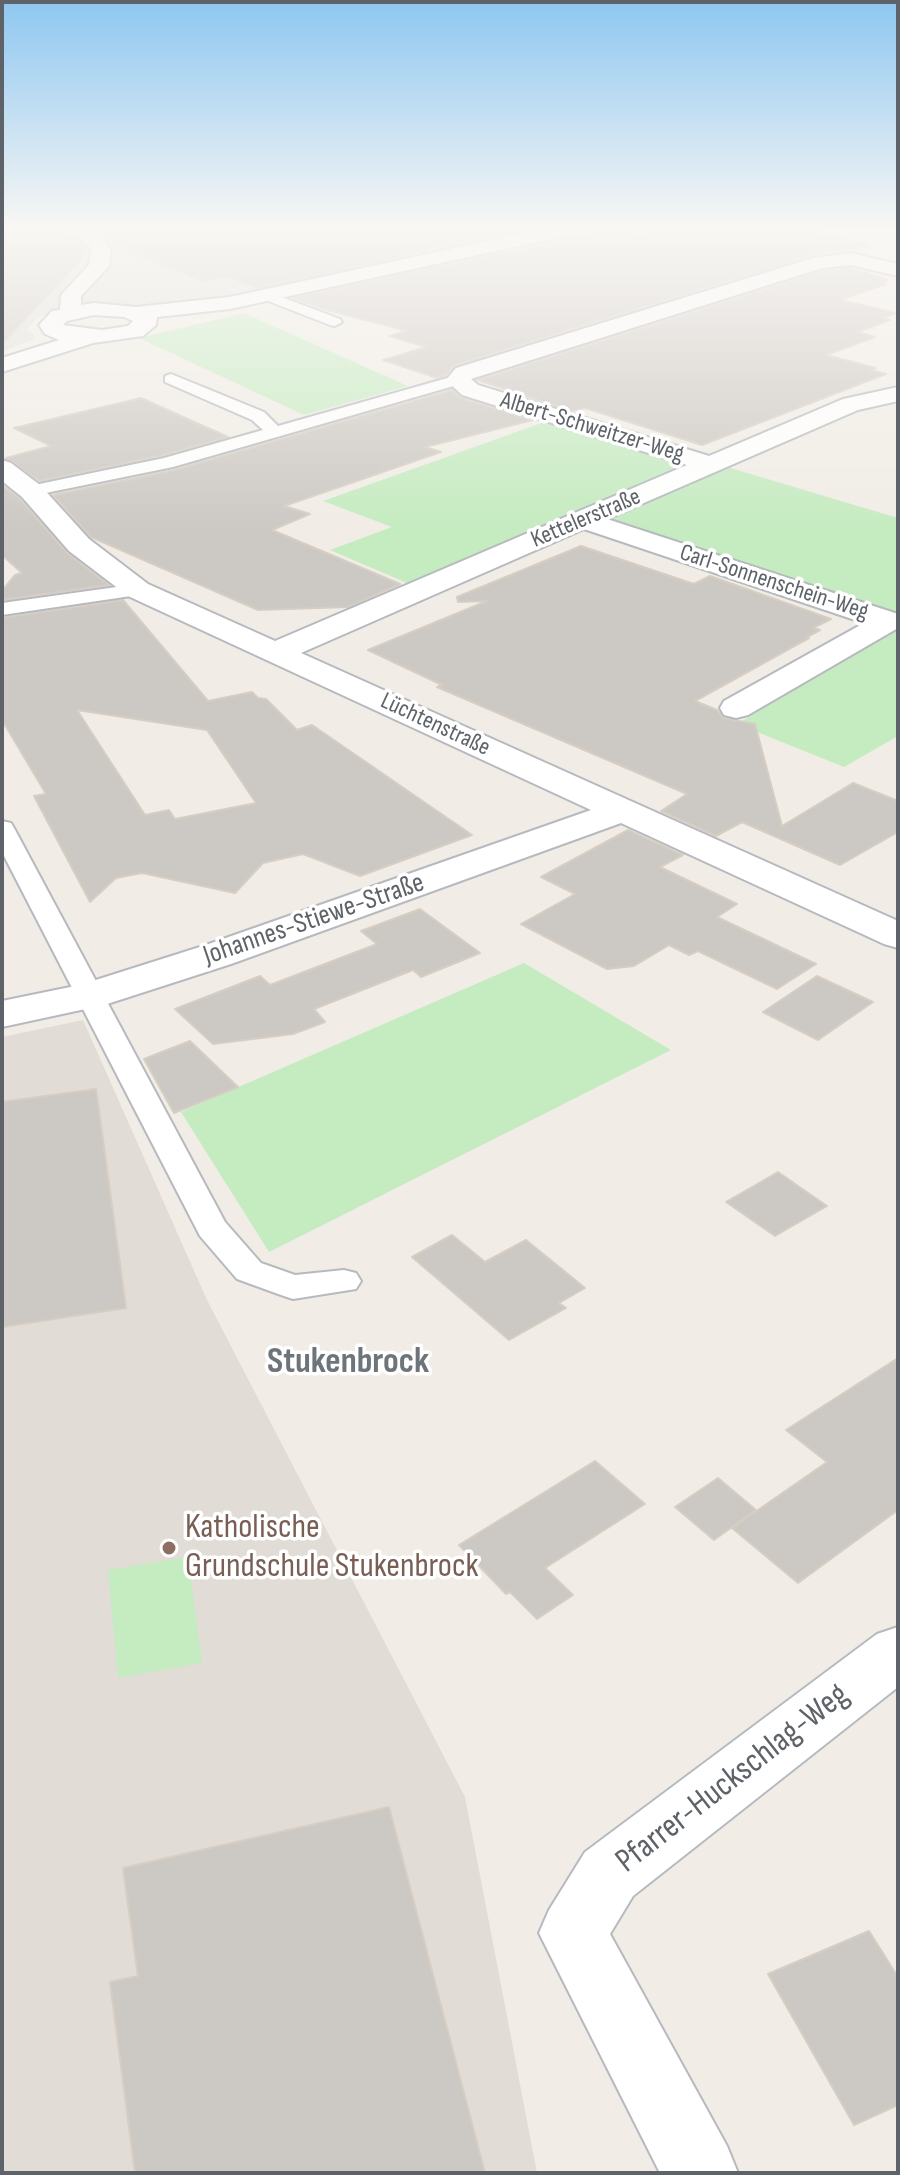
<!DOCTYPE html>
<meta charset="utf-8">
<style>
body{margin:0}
#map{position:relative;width:900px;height:2175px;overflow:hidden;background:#f1ede6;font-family:"Sofia Sans Condensed",sans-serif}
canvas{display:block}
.frame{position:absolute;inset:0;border:4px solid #5d6368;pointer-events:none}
</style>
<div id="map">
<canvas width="900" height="2175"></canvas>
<div class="frame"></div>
</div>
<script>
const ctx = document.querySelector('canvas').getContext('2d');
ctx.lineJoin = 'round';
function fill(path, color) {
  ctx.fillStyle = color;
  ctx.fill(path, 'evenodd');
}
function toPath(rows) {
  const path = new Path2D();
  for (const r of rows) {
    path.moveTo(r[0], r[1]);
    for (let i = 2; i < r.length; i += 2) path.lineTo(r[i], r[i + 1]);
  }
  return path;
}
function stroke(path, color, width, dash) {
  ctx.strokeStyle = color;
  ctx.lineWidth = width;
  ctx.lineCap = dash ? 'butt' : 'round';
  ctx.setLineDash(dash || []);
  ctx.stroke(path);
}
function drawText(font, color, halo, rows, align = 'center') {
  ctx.font = font + ' "Sofia Sans Condensed",sans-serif';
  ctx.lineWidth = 7;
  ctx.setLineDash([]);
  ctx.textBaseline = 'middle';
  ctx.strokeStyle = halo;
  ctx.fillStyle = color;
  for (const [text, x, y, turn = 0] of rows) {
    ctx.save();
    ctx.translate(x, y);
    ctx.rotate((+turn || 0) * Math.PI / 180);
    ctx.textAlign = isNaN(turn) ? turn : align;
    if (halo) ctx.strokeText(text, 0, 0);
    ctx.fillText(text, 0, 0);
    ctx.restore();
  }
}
const industrial = toPath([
 [2,226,575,226,292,289,154,310,74,308,38,317,27,329,36,338,2,352]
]);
const education = toPath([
 [83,1020,207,1300,465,1797,537,2173,2,2173,2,1037]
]);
const green = toPath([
 [244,313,408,386,304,415,139,338],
 [550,420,688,464,407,583,330,550,392,527,323,501],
 [724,466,898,518,898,614,602,519],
 [898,628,898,736,844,767,737,724],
 [524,963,671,1050,269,1252,181,1112],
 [188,1557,202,1663,118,1678,108,1570]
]);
const building = toPath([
 [2,226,64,226,85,246,88,252,2,344,2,226],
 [93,226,541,226,258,288,225,276,204,281,111,245,105,235,93,226],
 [595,226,617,226,641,233,670,226,799,226,872,246,812,255,455,365,446,375,437,378,383,360,426,347,389,336,407,331,323,309,293,298,584,235,595,226],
 [851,268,888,280,880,283,886,284,840,300,897,313,883,318,890,320,858,332,875,337,826,355,876,368,871,370,886,374,702,445,585,408,571,411,477,380,823,271,851,268],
 [452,390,461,398,533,420,425,447,441,452,284,506,310,514,272,530,400,584,348,607,258,610,91,537,53,495,174,470,452,390],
 [141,398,228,437,163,455,40,481,6,458,51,446,14,428,141,398],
 [2,485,20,499,67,553,109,585,2,600,2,591,15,575,22,573,2,555,2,485],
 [581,546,694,584,710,576,831,619,813,628,820,630,807,637,809,638,695,701,717,710,723,718,755,724,782,826,853,783,898,801,898,832,840,865,742,822,716,836,661,811,687,794,437,687,442,685,368,650,487,601,458,602,457,597,581,546],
 [123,600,208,701,252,692,258,698,266,699,297,730,312,725,472,835,360,876,303,854,263,863,235,893,142,873,116,878,90,902,34,796,46,794,2,720,2,618,123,600],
 [77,710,207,730,256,803,175,819,169,810,145,815,77,710],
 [628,830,683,855,660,867,737,904,717,917,816,964,777,989,698,951,689,955,669,945,634,966,607,969,521,924,575,894,541,877,628,830],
 [420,909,480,953,421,977,413,970,314,1009,325,1022,293,1034,213,1044,175,1009,260,976,270,985,377,944,361,931,420,909],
 [817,976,873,1002,818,1040,763,1012,817,976],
 [190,1041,238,1087,174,1113,144,1059,190,1041],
 [96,1089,126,1308,2,1327,2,1102,96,1089],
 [778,1172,827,1206,775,1236,726,1202,778,1172],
 [452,1235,485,1262,526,1240,585,1288,559,1303,566,1308,509,1340,412,1257,452,1235],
 [898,1358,898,1510,798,1583,732,1528,827,1462,786,1430,898,1358],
 [595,1461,645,1504,545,1568,573,1595,537,1619,510,1592,506,1594,459,1545,595,1461],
 [718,1478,756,1510,714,1540,675,1507,718,1478],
 [389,1807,485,2173,135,2173,110,1982,138,1976,123,1868,389,1807],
 [869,1931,898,1977,898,2105,854,2125,768,1974,869,1931]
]);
const service = toPath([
 [268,292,340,319,342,322,335,326,330,325,263,299,263,293,268,292],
 [171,374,264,412,278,426,458,375,466,380,464,383,173,467,31,496,25,495,22,491,25,487,164,458,263,430,252,420,165,382,165,376,171,374],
 [138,584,145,586,148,590,145,594,2,615,2,603,138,584],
 [2,821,11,823,14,828,225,1222,261,1263,295,1275,344,1270,356,1273,361,1281,356,1289,293,1299,281,1295,237,1279,200,1236,2,852,2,821]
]);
const minor = toPath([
 [851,253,898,264,898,276,851,265,822,268,471,379,478,385,709,456,843,399,898,387,898,401,858,410,607,519,898,614,898,628,748,715,736,718,724,715,720,708,724,701,864,623,584,529,301,653,898,921,898,948,884,944,621,823,231,964,104,1005,2,1027,2,1001,80,985,203,946,591,810,128,596,69,551,22,497,2,481,2,460,11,463,40,485,89,539,148,584,275,641,687,465,462,395,446,380,456,368,813,258,851,253],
 [898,1627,898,1687,633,1896,610,1934,727,2146,738,2173,660,2173,539,1933,549,1910,585,1852,877,1634,898,1627]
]);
const secondary = toPath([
 [67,226,88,226,103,237,111,252,109,266,81,296,81,305,94,303,136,307,230,297,556,226,592,226,583,232,230,309,157,317,156,325,143,336,93,343,2,372,2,358,59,340,45,334,39,325,52,311,60,310,61,295,89,265,91,252,88,244,67,226],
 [94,315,124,317,133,321,128,326,102,330,63,325,67,321,94,315]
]);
const markers = [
 [169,1548,8,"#8d6e63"]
];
const farStreetnames = [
 ["Albert-Schweitzer-Weg",592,428,17],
 ["Kettelerstraße",586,519,-23],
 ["Carl-Sonnenschein-Weg",774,583,18],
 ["Lüchtenstraße",435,725,25]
];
const streetNames = [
 ["Johannes-Stiewe-Straße",314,920,-19]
];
const nearEducationnames = [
 ["Katholische",185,1528],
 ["Grundschule Stukenbrock",185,1567]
];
const nearStreetnames = [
 ["Pfarrer-Huckschlag-Weg",733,1779,-38]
];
const districtNames = [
 ["Stukenbrock",348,1363]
];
fill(industrial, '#e2dfda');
fill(education, '#e1dcd5');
fill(green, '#c5ebc0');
fill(building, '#ccc8c3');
stroke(building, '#d7cec3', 2);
stroke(service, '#b6babe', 4);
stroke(minor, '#b6babe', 4);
stroke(secondary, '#b7bcc1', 4);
fill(service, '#fff');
fill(minor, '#fff');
fill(secondary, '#fff');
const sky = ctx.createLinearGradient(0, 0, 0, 531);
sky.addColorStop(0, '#8ec7f1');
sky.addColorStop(0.43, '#f9f7f4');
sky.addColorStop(1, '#f9f7f400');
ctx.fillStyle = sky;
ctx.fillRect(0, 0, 900, 531);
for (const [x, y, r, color] of markers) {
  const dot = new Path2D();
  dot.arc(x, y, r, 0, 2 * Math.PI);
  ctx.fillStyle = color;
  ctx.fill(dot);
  stroke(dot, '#fff', 3);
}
drawText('24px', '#5d6368', '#fff', farStreetnames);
drawText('28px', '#5d6368', '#fff', streetNames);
drawText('34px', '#785e54', '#fff', nearEducationnames, 'left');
drawText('34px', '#5d6368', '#fff', nearStreetnames);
drawText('bold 36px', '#6e757a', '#fff', districtNames);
</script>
